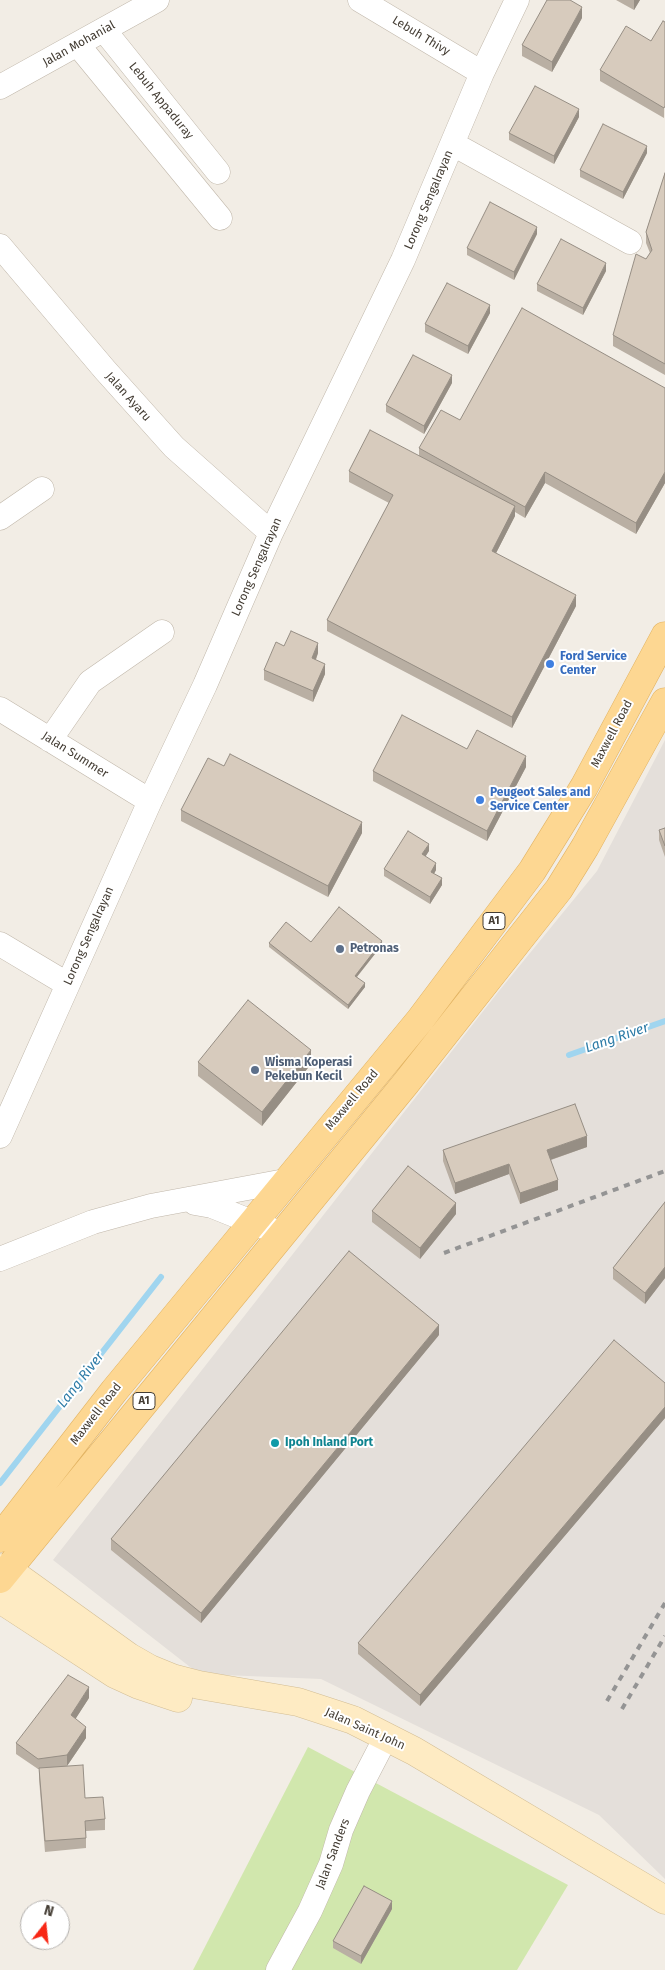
<!DOCTYPE html>
<style>
body{margin:0}
#map{position:relative;width:665px;height:1970px;overflow:hidden;background:#f2ede5;font-family:"Fira Sans",sans-serif}
canvas{display:block}
.north{position:absolute;left:20px;top:1900px;width:50px;height:50px;box-sizing:border-box;background:#fff;border:1px solid #b4b1ae;border-radius:50%;rotate:16deg;font-size:14px;font-weight:700;line-height:20px;text-align:center;color:#443d34}
.north::after{content:'';display:block;margin:auto;width:18px;height:22px;background:#f82715;clip-path:polygon(50% 0,100% 100%,50% 72%,0 100%)}
</style>
<div id="map">
<canvas width="665" height="1970"></canvas>
<div class="north">N</div>
</div>
<script>
const ctx = document.querySelector('canvas').getContext('2d');
ctx.lineJoin = 'round';
function fill(path, color) {
  ctx.fillStyle = color;
  ctx.fill(path, 'evenodd');
}
function toPath(rows) {
  const path = new Path2D();
  for (const r of rows) {
    path.moveTo(r[0], r[1]);
    for (let i = 2; i < r.length; i += 2) path.lineTo(r[i], r[i + 1]);
  }
  return path;
}
function stroke(path, color, width, dash) {
  ctx.strokeStyle = color;
  ctx.lineWidth = width;
  ctx.lineCap = dash ? 'butt' : 'round';
  ctx.setLineDash(dash || []);
  ctx.stroke(path);
}
function drawText(font, color, halo, rows, align = 'center') {
  ctx.font = font + ' "Fira Sans",sans-serif';
  ctx.lineWidth = 4;
  ctx.setLineDash([]);
  ctx.textBaseline = 'middle';
  ctx.strokeStyle = halo;
  ctx.fillStyle = color;
  for (const [text, x, y, turn = 0] of rows) {
    ctx.save();
    ctx.translate(x, y);
    ctx.rotate((+turn || 0) * Math.PI / 180);
    ctx.textAlign = isNaN(turn) ? turn : align;
    if (halo) ctx.strokeText(text, 0, 0);
    ctx.fillText(text, 0, 0);
    ctx.restore();
  }
}
const industrial = toPath([
 [665,740,665,1879,599,1815,321,1679,199,1674,53,1560,499,991,597,871]
]);
const green = toPath([
 [308,1747,568,1885,517,1970,193,1970]
]);
const stream = toPath([
 [569,1055,665,1021],
 [0,1483,161,1277]
]);
const street = toPath([
 [360,0,482,73],
 [104,30,218,172],
 [78,45,220,218],
 [0,87,157,0],
 [453,144,630,242],
 [0,246,105,370,174,447,271,533],
 [0,518,42,489],
 [0,709,150,801],
 [50,740,90,682,162,632],
 [0,944,67,984],
 [0,1136,150,801,205,685,271,533,403,260,482,73,517,0],
 [195,1203,212,1206,282,1234],
 [0,1259,93,1222,151,1206,285,1181],
 [278,1970,310,1911,331,1864,341,1830,358,1791,386,1737]
]);
const secondary = toPath([
 [0,1568,8,1570,129,1657,150,1669,172,1678,199,1685,298,1702,353,1720,414,1751,665,1900],
 [0,1599,115,1674,139,1685,178,1698]
]);
const primary = toPath([
 [0,1538,114,1391,420,1020,532,871,584,787,665,636],
 [0,1579,406,1083,559,889,585,847,665,702]
]);
const rail = toPath([
 [444,1253,665,1171],
 [607,1701,665,1603],
 [622,1709,665,1636]
]);
const wall = toPath([
 [616,0,640,0,634,10],
 [582,18,552,72,522,56,522,45],
 [665,22,664,118,600,81,600,70,651,41],
 [579,117,554,164,509,140,509,133],
 [647,153,623,199,580,177,580,170],
 [665,173,665,375,613,346,613,335,646,259,650,253,646,243,646,232],
 [537,234,514,280,467,255,467,248],
 [606,271,583,315,537,291,537,284],
 [490,313,468,354,425,332,425,324],
 [452,383,424,434,386,412,386,405],
 [665,388,665,483,636,534,545,483,525,518,515,512,515,516,496,553,576,606,512,728,327,631,327,620,389,503,349,482,349,471,419,456,419,448,460,420],
 [284,646,318,653,316,660,325,674,313,702,264,680,264,670],
 [467,749,526,767,487,841,373,781,373,771],
 [181,810,362,833,328,897,181,821],
 [665,828,665,857,659,840,659,830],
 [429,851,425,856,436,870,434,874,442,885,430,904,384,876,384,869],
 [311,942,382,945,357,977,365,987,348,1009,269,947,269,943],
 [198,1062,311,1064,262,1126,198,1076],
 [587,1147,551,1160,558,1190,520,1204,509,1174,455,1194,443,1161,443,1150],
 [665,1202,665,1278,645,1304,613,1279,613,1268],
 [372,1211,456,1214,420,1259,372,1222],
 [439,1335,201,1623,111,1550,111,1539],
 [665,1383,665,1418,420,1706,358,1654,358,1643],
 [89,1698,75,1719,86,1738,67,1766,85,1798,105,1819,105,1830,86,1831,86,1848,45,1852,39,1779,39,1769,38,1769,16,1754,16,1743],
 [392,1909,361,1964,333,1948,333,1941]
]);
const shadedWall = toPath([
 [634,0,640,0,634,10],
 [582,7,582,18,552,72,552,62],
 [579,109,579,117,554,164,554,156],
 [647,146,647,153,623,199,623,192],
 [537,227,537,234,514,280,514,272],
 [606,263,606,271,583,315,583,308],
 [490,305,490,313,468,354,468,346],
 [452,375,452,383,424,434,424,426],
 [545,472,545,483,525,518,525,507],
 [665,472,665,483,636,534,636,523],
 [515,506,515,516,492,561,492,551],
 [576,595,576,606,512,728,512,717],
 [318,643,318,653,312,669,312,658],
 [325,664,325,674,313,702,313,691],
 [526,756,526,767,487,841,487,831],
 [362,822,362,833,328,897,328,886],
 [429,844,429,851,422,862,422,854],
 [436,863,436,870,431,879,431,872],
 [442,878,442,885,430,904,430,897],
 [382,941,382,945,355,979,355,976],
 [365,983,365,987,348,1009,348,1005],
 [311,1050,311,1064,262,1126,262,1112],
 [587,1136,587,1147,547,1161,547,1150],
 [509,1164,509,1174,455,1194,455,1183],
 [558,1180,558,1190,520,1204,520,1193],
 [456,1203,456,1214,420,1259,420,1248],
 [665,1267,665,1278,645,1304,645,1293],
 [439,1325,439,1335,201,1623,201,1613],
 [665,1407,665,1418,420,1706,420,1695],
 [89,1687,89,1698,71,1726,71,1715],
 [86,1727,86,1738,67,1766,67,1755],
 [392,1901,392,1909,361,1964,361,1956]
]);
const building = toPath([
 [547,0,570,0,582,7,552,62,522,45,547,0],
 [663,21,665,22,665,106,664,108,600,70,626,26,651,41,663,21],
 [535,86,579,109,554,156,509,133,535,86],
 [603,124,647,146,623,192,580,170,603,124],
 [665,173,665,364,613,335,636,254,646,259,652,250,646,232,665,173],
 [490,202,537,227,514,272,467,248,490,202],
 [561,239,606,263,583,308,537,284,561,239],
 [447,283,490,305,468,346,425,324,447,283],
 [522,308,665,388,665,472,636,523,545,472,525,507,419,448,441,410,460,420,522,308],
 [413,355,452,375,424,426,386,405,413,355],
 [370,430,515,506,492,551,576,595,512,717,327,620,393,495,349,471,370,430],
 [291,631,318,643,312,658,325,664,313,691,264,670,276,642,284,646,291,631],
 [402,715,467,749,477,730,526,756,487,831,373,771,402,715],
 [230,754,362,822,328,886,181,810,208,758,224,766,230,754],
 [665,828,665,846,659,830,665,828],
 [408,831,429,844,422,854,436,863,431,872,442,878,430,897,384,869,408,831],
 [339,907,382,941,355,976,365,983,348,1005,269,943,286,922,311,942,339,907],
 [248,1000,311,1050,262,1112,198,1062,248,1000],
 [575,1104,587,1136,547,1150,558,1180,520,1193,509,1164,455,1183,443,1150,575,1104],
 [408,1166,456,1203,420,1248,372,1211,408,1166],
 [665,1202,665,1267,645,1293,613,1268,665,1202],
 [349,1251,439,1325,201,1613,111,1539,349,1251],
 [614,1340,665,1383,665,1407,420,1695,358,1643,614,1340],
 [68,1675,89,1687,71,1715,86,1727,67,1755,38,1759,16,1743,68,1675],
 [83,1765,85,1798,103,1797,105,1819,85,1821,86,1838,45,1841,39,1768,83,1765],
 [364,1886,392,1901,361,1956,333,1941,364,1886]
]);
const markers = [
 [550,664,5,"#3f7fe0"],
 [480,800,5,"#3f7fe0"],
 [340,949,5,"#5c6f8a"],
 [255,1070,5,"#5c6f8a"],
 [275,1443,5,"#0f9aa8"]
];
const shields = [
 [494,921,22],
 [144,1401,22]
];
const shieldNames = [
 ["A1",494,921],
 ["A1",144,1401]
];
const streetNames = [
 ["Lebuh Thivy",421,36,31],
 ["Jalan Mohanial",79,44,-29],
 ["Lebuh Appaduray",161,101,51],
 ["Lorong Sengalrayan",429,200,-67],
 ["Jalan Ayaru",128,397,48],
 ["Lorong Sengalrayan",257,567,-66],
 ["Maxwell Road",612,734,-62],
 ["Jalan Summer",75,755,32],
 ["Lorong Sengalrayan",89,936,-66],
 ["Maxwell Road",352,1100,-50],
 ["Maxwell Road",96,1414,-52],
 ["Jalan Saint John",365,1729,24],
 ["Jalan Sanders",333,1854,-69]
];
const shopNames = [
 ["Ford Service",560,657],
 ["Center",560,671],
 ["Peugeot Sales and",490,793],
 ["Service Center",490,807]
];
const serviceNames = [
 ["Petronas",350,949],
 ["Wisma Koperasi",265,1063],
 ["Pekebun Kecil",265,1077]
];
const cultureNames = [
 ["Ipoh Inland Port",285,1443]
];
const waterNames = [
 ["Lang River",617,1038,-19],
 ["Lang River",81,1380,-52]
];
fill(industrial, '#e4dfda');
fill(green, '#d1e7ad');
stroke(stream, '#a0d5ef', 6);
stroke(street, '#c0b7aa', 25);
stroke(secondary, '#d2bd94', 29);
stroke(primary, '#e2b362', 29);
stroke(street, '#fff', 24);
stroke(secondary, '#feebc3', 28);
stroke(primary, '#fdd792', 28);
stroke(rail, '#949494', 4, [6, 6]);
fill(wall, '#b9afa3');
fill(shadedWall, '#968e84');
fill(building, '#d7cbbd');
stroke(building, '#968e84', 1);
for (const [x, y, r, color] of markers) {
  const dot = new Path2D();
  dot.arc(x, y, r, 0, 2 * Math.PI);
  ctx.fillStyle = color;
  ctx.fill(dot);
  stroke(dot, '#fff', 2);
}
for (const [x, y, w] of shields) {
  const box = new Path2D();
  box.roundRect(x - w / 2, y - 8.5, w, 17, 4);
  ctx.fillStyle = '#fff';
  ctx.fill(box);
  stroke(box, '#443d34', 1);
}
drawText('bold 11px', '#443d34', null, shieldNames);
drawText('12px', '#443d34', '#fff', streetNames);
drawText('bold 12px', '#366cbe', '#fff', shopNames, 'left');
drawText('bold 12px', '#4e5e75', '#fff', serviceNames, 'left');
drawText('bold 12px', '#0d838f', '#fff', cultureNames, 'left');
drawText('italic 14px', '#2e7ca7', '#fff', waterNames);
</script>
